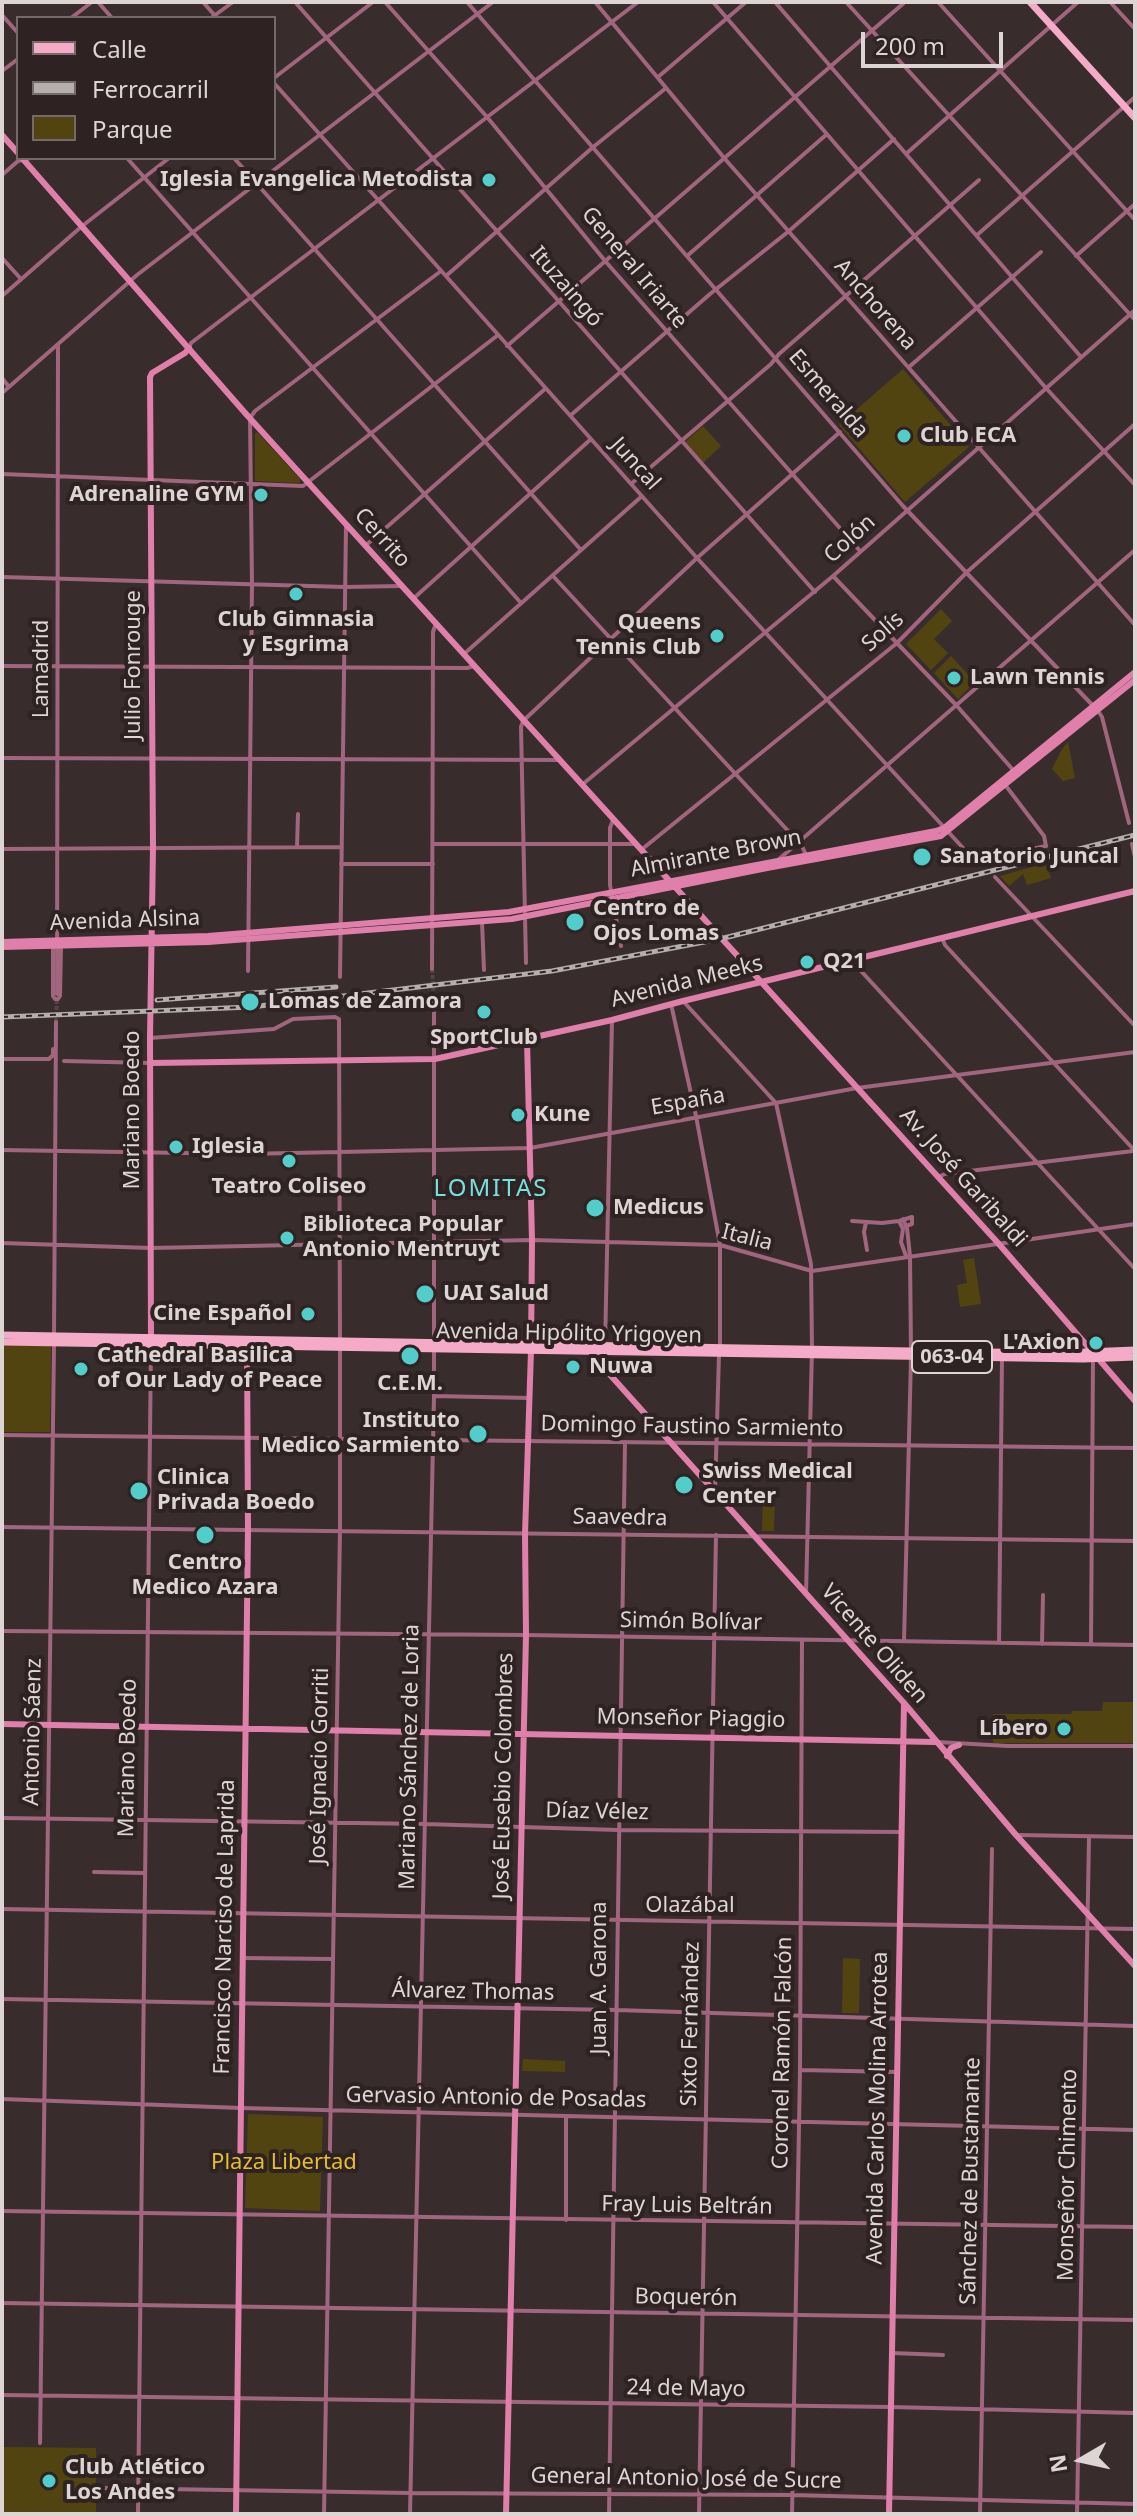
<!DOCTYPE html>
<meta charset="utf-8">
<style>
body{margin:0}
#map{position:relative;width:1137px;height:2516px;overflow:hidden;background:#382d2c;font-family:"Noto Sans",sans-serif}
canvas{display:block}
.frame{position:absolute;inset:0;border:4px solid #ddd5d4;pointer-events:none}
.legend{position:absolute;left:16px;top:16px;width:260px;height:144px;box-sizing:border-box;background:#2e2322;border:2px solid #746a69;margin:0;padding:10px 14px;list-style:none;font-size:24px;color:#ddd5d4}
.legend li{display:flex;align-items:center;gap:16px;height:40px}
.legend b{width:40px;border:2px solid #746a69}
.north{position:absolute;left:1041px;top:2420px;width:80px;height:80px;-webkit-text-stroke:6px #2e2322;paint-order:stroke;rotate:261deg;font-size:22px;font-weight:700;line-height:32px;text-align:center;color:#ddd5d4}
.north::after{content:'';display:block;margin:auto;width:28px;height:36px;background:#ddd5d4;clip-path:polygon(50% 0,100% 100%,50% 72%,0 100%)}
.scale{position:absolute;left:861px;top:32px;width:142px;height:36px;box-sizing:border-box;border:4px solid #ddd5d4;border-top:0;padding-left:10px;font-size:24px;line-height:28px;white-space:nowrap;color:#ddd5d4;-webkit-text-stroke:6px #2e2322;paint-order:stroke}
</style>
<div id="map">
<canvas width="1137" height="2516"></canvas>
<div class="frame"></div>
<ul class="legend">
<li><b style="height:10px;background:#f5aac8"></b>Calle</li>
<li><b style="height:10px;background:#b6aead"></b>Ferrocarril</li>
<li><b style="height:22px;background:#524411"></b>Parque</li>
</ul>
<div class="north">N</div>
<div class="scale">200 m</div>
</div>
<script>
const ctx = document.querySelector('canvas').getContext('2d');
ctx.lineJoin = 'round';
function fill(path, color) {
  ctx.fillStyle = color;
  ctx.fill(path, 'evenodd');
}
function toPath(rows) {
  const path = new Path2D();
  for (const r of rows) {
    path.moveTo(r[0], r[1]);
    for (let i = 2; i < r.length; i += 2) path.lineTo(r[i], r[i + 1]);
  }
  return path;
}
function stroke(path, color, width, dash) {
  ctx.strokeStyle = color;
  ctx.lineWidth = width;
  ctx.lineCap = dash ? 'butt' : 'round';
  ctx.setLineDash(dash || []);
  ctx.stroke(path);
}
function drawText(font, color, halo, rows, align = 'center') {
  ctx.font = font + ' "Noto Sans",sans-serif';
  ctx.lineWidth = 8;
  ctx.setLineDash([]);
  ctx.textBaseline = 'middle';
  ctx.strokeStyle = halo;
  ctx.fillStyle = color;
  for (const [text, x, y, turn = 0] of rows) {
    ctx.save();
    ctx.translate(x, y);
    ctx.rotate((+turn || 0) * Math.PI / 180);
    ctx.textAlign = isNaN(turn) ? turn : align;
    if (halo) ctx.strokeText(text, 0, 0);
    ctx.fillText(text, 0, 0);
    ctx.restore();
  }
}
const green = toPath([
 [903,369,969,447,905,502,839,425],
 [703,426,721,446,703,463,685,442],
 [257,432,300,479,300,483,255,481,255,434],
 [941,609,952,621,934,639,948,653,931,670,906,644],
 [951,656,975,682,958,699,934,673],
 [1068,742,1075,778,1063,781,1052,769,1062,749],
 [1046,863,1051,878,1027,885,1023,874,1009,886,1000,876],
 [974,1258,981,1304,960,1307,957,1285,967,1283,963,1260],
 [2,1345,51,1346,50,1432,2,1432],
 [775,1492,774,1531,762,1531,763,1494],
 [1103,1702,1135,1702,1135,1743,993,1743,993,1714,1071,1714,1072,1711,1102,1711],
 [843,1958,860,1959,859,2013,842,2013],
 [523,2059,565,2061,565,2072,522,2071],
 [248,2114,323,2117,320,2211,245,2208],
 [2,2447,96,2448,96,2514,2,2514]
]);
const streetTunnel = toPath([
 [432,969,434,1001],
 [56,1022,57,997]
]);
const street = toPath([
 [98,2,112,18],
 [203,2,217,18],
 [295,2,815,592],
 [385,2,487,117,606,262,860,551],
 [467,2,903,506,1098,711,1102,717,1129,823],
 [595,2,725,159,1135,625],
 [713,2,1045,387,1135,485],
 [775,2,1081,357],
 [846,2,1135,320],
 [938,2,1135,220],
 [1110,2,1135,29],
 [2,15,18,33],
 [71,18,92,2],
 [211,18,233,2],
 [2,71,18,59],
 [658,77,746,2],
 [274,78,373,2],
 [274,83,697,558,975,861,1046,846,1044,836,1006,786],
 [907,153,1078,2],
 [127,158,521,603],
 [234,158,581,550],
 [2,175,18,161,30,158],
 [977,235,1135,97],
 [687,256,827,134],
 [1076,256,1135,204],
 [2,258,21,279],
 [446,276,592,148,666,88],
 [2,296,81,227,169,158],
 [507,346,905,2],
 [189,348,191,343,638,2],
 [909,367,1041,252],
 [2,378,9,387],
 [2,393,137,275,493,2],
 [571,415,710,294,789,231,894,139],
 [2,474,303,486,498,335],
 [631,484,771,364,779,354,979,180],
 [365,546,545,389],
 [553,576,802,846,806,855],
 [833,576,957,706,1014,771],
 [2,577,345,587,402,586],
 [414,598,591,439],
 [464,654,642,496],
 [2,666,467,668,474,666],
 [2,758,558,760],
 [583,784,833,576,1135,310],
 [613,820,610,828,610,885,621,946],
 [433,844,635,844],
 [1132,844,1135,857],
 [297,847,298,814],
 [2,849,341,847],
 [641,850,897,643,967,572,1135,424],
 [778,860,1135,550],
 [341,864,433,864],
 [995,877,1135,1026],
 [482,922,484,970],
 [942,938,945,945,1135,1151],
 [53,946,53,996,55,999,58,999,60,996,61,947],
 [854,960,861,971,1135,1269],
 [526,963,521,727,523,721,697,558,840,432],
 [432,969,433,632,436,623],
 [248,971,252,584,250,418,255,411,441,271],
 [340,977,346,525],
 [57,994,58,345],
 [683,1001,776,1103,811,1264,812,1349,806,1594],
 [671,1004,696,1116,720,1245,720,1348],
 [150,1038,274,1029,293,1019,335,1017,339,1019,340,1340],
 [2,1059,49,1059],
 [49,1059,53,1055,53,1049],
 [64,1061,151,1063],
 [2,1150,244,1154,530,1148,857,1088,1135,1052],
 [938,1177,945,1174,1133,1151],
 [903,1219,907,1228,910,1256,911,1351],
 [852,1221,882,1223,899,1221],
 [866,1222,864,1232,867,1250],
 [2,1243,151,1248,532,1240,720,1245,812,1271,1135,1224],
 [906,1256,901,1242,903,1229,899,1221,912,1217,912,1224,906,1226],
 [54,1336,56,1022],
 [599,1362,605,1347,612,1020],
 [434,1396,530,1398],
 [2,1435,1135,1448],
 [715,1492,719,1354],
 [2,1527,1135,1541],
 [2,1631,526,1635,1135,1645],
 [904,1641,911,1357],
 [999,1643,1002,1358],
 [1042,1644,1043,1595],
 [1091,1644,1093,1359],
 [937,1742,1008,1746,1135,1746],
 [2,1818,425,1824,618,1830,900,1832],
 [1018,1835,1135,1837],
 [94,1872,144,1873],
 [2,1909,1135,1929],
 [243,1958,333,1959],
 [2,1999,616,2010,1135,2026],
 [800,2070,897,2072],
 [2,2099,241,2108,1135,2130],
 [566,2116,566,2220],
 [2,2211,1135,2227],
 [2,2303,1135,2320],
 [892,2353,943,2355],
 [2,2395,891,2407,1135,2413],
 [40,2443,54,1344],
 [103,2488,410,2493,792,2495,1135,2504],
 [138,2514,151,1344],
 [324,2514,340,1530,340,1349],
 [410,2514,434,1396,434,1001],
 [609,2514,625,1442],
 [699,2514,716,1535],
 [792,2514,800,2070,802,1641],
 [980,2514,992,1849],
 [1077,2514,1089,1837]
]);
const secondary = toPath([
 [2,135,18,153],
 [22,158,246,414,998,1243,1135,1401],
 [2,942,208,936,509,912,936,831,944,828,1135,672],
 [2,947,208,942,512,919,767,868,941,836,1135,680],
 [151,1063,435,1059,612,1020,683,1001,1135,891],
 [151,1340,150,1038,153,848,150,377,152,373,185,353,189,348],
 [587,1349,904,1703,1016,1835,1135,1966],
 [2,1724,935,1742],
 [947,1756,951,1748,959,1745],
 [236,2514,248,1529,247,1342],
 [506,2514,526,1635,525,1534,531,1351,532,1240,527,1040],
 [889,2514,904,1703]
]);
const primary = toPath([
 [1030,2,1135,118],
 [2,1335,911,1351,1062,1353,1135,1350],
 [2,1342,1083,1359,1135,1357]
]);
const rail = toPath([
 [157,1000,336,987],
 [2,1017,251,1007,552,971,720,939,1135,835]
]);
const markers = [
 [489,180,8,"#53cdc9"],
 [904,436,8,"#53cdc9"],
 [261,495,8,"#53cdc9"],
 [296,594,8,"#53cdc9"],
 [717,636,8,"#53cdc9"],
 [954,678,8,"#53cdc9"],
 [922,857,10,"#53cdc9"],
 [575,922,10,"#53cdc9"],
 [807,962,8,"#53cdc9"],
 [250,1002,10,"#53cdc9"],
 [484,1012,8,"#53cdc9"],
 [518,1115,8,"#53cdc9"],
 [176,1147,8,"#53cdc9"],
 [289,1161,8,"#53cdc9"],
 [595,1208,10,"#53cdc9"],
 [287,1238,8,"#53cdc9"],
 [425,1294,10,"#53cdc9"],
 [308,1314,8,"#53cdc9"],
 [1096,1343,8,"#53cdc9"],
 [410,1356,10,"#53cdc9"],
 [573,1367,8,"#53cdc9"],
 [81,1369,8,"#53cdc9"],
 [478,1434,10,"#53cdc9"],
 [684,1485,10,"#53cdc9"],
 [139,1491,10,"#53cdc9"],
 [205,1535,10,"#53cdc9"],
 [1064,1729,8,"#53cdc9"],
 [49,2481,8,"#53cdc9"]
];
const shields = [
 [952,1357,80]
];
const shieldNames = [
 ["063-04",952,1357]
];
const poiNames = [
 ["Iglesia Evangelica Metodista",473,180,"right"],
 ["Club ECA",920,436],
 ["Adrenaline GYM",245,495,"right"],
 ["Club Gimnasia",296,620,"center"],
 ["y Esgrima",296,645,"center"],
 ["Queens",701,623,"right"],
 ["Tennis Club",701,648,"right"],
 ["Lawn Tennis",970,678],
 ["Sanatorio Juncal",940,857],
 ["Centro de",593,909],
 ["Ojos Lomas",593,934],
 ["Q21",823,962],
 ["Lomas de Zamora",268,1002],
 ["SportClub",484,1038,"center"],
 ["Kune",534,1115],
 ["Iglesia",192,1147],
 ["Teatro Coliseo",289,1187,"center"],
 ["Medicus",613,1208],
 ["Biblioteca Popular",303,1225],
 ["Antonio Mentruyt",303,1250],
 ["UAI Salud",443,1294],
 ["Cine Español",292,1314,"right"],
 ["L'Axion",1080,1343,"right"],
 ["Cathedral Basilica",97,1356],
 ["of Our Lady of Peace",97,1381],
 ["Nuwa",589,1367],
 ["C.E.M.",410,1384,"center"],
 ["Instituto",460,1421,"right"],
 ["Medico Sarmiento",460,1446,"right"],
 ["Swiss Medical",702,1472],
 ["Center",702,1497],
 ["Clinica",157,1478],
 ["Privada Boedo",157,1503],
 ["Centro",205,1563,"center"],
 ["Medico Azara",205,1588,"center"],
 ["Líbero",1048,1729,"right"],
 ["Club Atlético",65,2468],
 ["Los Andes",65,2493]
];
const streetNames = [
 ["General Iriarte",634,268,50],
 ["Ituzaingó",566,287,49],
 ["Anchorena",875,305,49],
 ["Esmeralda",828,394,49],
 ["Juncal",635,464,48],
 ["Cerrito",382,538,48],
 ["Colón",850,539,-42],
 ["Solís",883,632,-42],
 ["Julio Fonrouge",134,665,-90],
 ["Lamadrid",42,669,-90],
 ["Almirante Brown",716,854,-11],
 ["Avenida Alsina",125,921,-2],
 ["Avenida Meeks",687,982,-14],
 ["España",688,1102,-10],
 ["Mariano Boedo",133,1110,-90],
 ["Av. José Garibaldi",963,1178,48],
 ["Italia",747,1238,14],
 ["Avenida Hipólito Yrigoyen",569,1334,1],
 ["Domingo Faustino Sarmiento",692,1427,1],
 ["Saavedra",620,1518,1],
 ["Simón Bolívar",691,1622,1],
 ["Vicente Oliden",874,1644,49],
 ["Monseñor Piaggio",691,1719,1],
 ["Antonio Sáenz",33,1732,-89],
 ["Mariano Sánchez de Loria",410,1757,-89],
 ["Mariano Boedo",128,1758,-89],
 ["José Ignacio Gorriti",320,1766,-89],
 ["José Eusebio Colombres",504,1776,-89],
 ["Díaz Vélez",597,1812,1],
 ["Olazábal",690,1906],
 ["Francisco Narciso de Laprida",225,1927,-89],
 ["Juan A. Garona",600,1978,-90],
 ["Álvarez Thomas",473,1992,1],
 ["Sixto Fernández",691,2024,-89],
 ["Coronel Ramón Falcón",783,2053,-89],
 ["Gervasio Antonio de Posadas",496,2098,1],
 ["Avenida Carlos Molina Arrotea",878,2108,-89],
 ["Monseñor Chimento",1068,2175,-89],
 ["Sánchez de Bustamante",971,2181,-89],
 ["Fray Luis Beltrán",687,2206,1],
 ["Boquerón",686,2298,1],
 ["24 de Mayo",686,2389,1],
 ["General Antonio José de Sucre",686,2479,1]
];
const parkNames = [
 ["Plaza Libertad",284,2163]
];
const neighbourhoodNames = [
 ["LOMITAS",491,1189]
];
fill(green, '#524411');
stroke(streetTunnel, '#514645', 4, [4, 2]);
stroke(street, '#a1657e', 4);
stroke(secondary, '#e080aa', 6);
stroke(primary, '#f5aac8', 7);
stroke(rail, '#b6aead', 5);
stroke(rail, '#2e2322', 2, [6]);
for (const [x, y, r, color] of markers) {
  const dot = new Path2D();
  dot.arc(x, y, r, 0, 2 * Math.PI);
  ctx.fillStyle = color;
  ctx.fill(dot);
  stroke(dot, '#2e2322', 3);
}
for (const [x, y, w] of shields) {
  const box = new Path2D();
  box.roundRect(x - w / 2, y - 16, w, 32, 6);
  ctx.fillStyle = '#2e2322';
  ctx.fill(box);
  stroke(box, '#ddd5d4', 2);
}
drawText('bold 20px', '#ddd5d4', null, shieldNames);
drawText('bold 22px', '#ddd5d4', '#2e2322', poiNames, 'left');
drawText('22px', '#ddd5d4', '#2e2322', streetNames);
drawText('22px', '#e6bf2c', '#2e2322', parkNames);
ctx.letterSpacing = '2px';
drawText('24px', '#75e0dc', '#2e2322', neighbourhoodNames);
ctx.letterSpacing = '0px';
</script>
